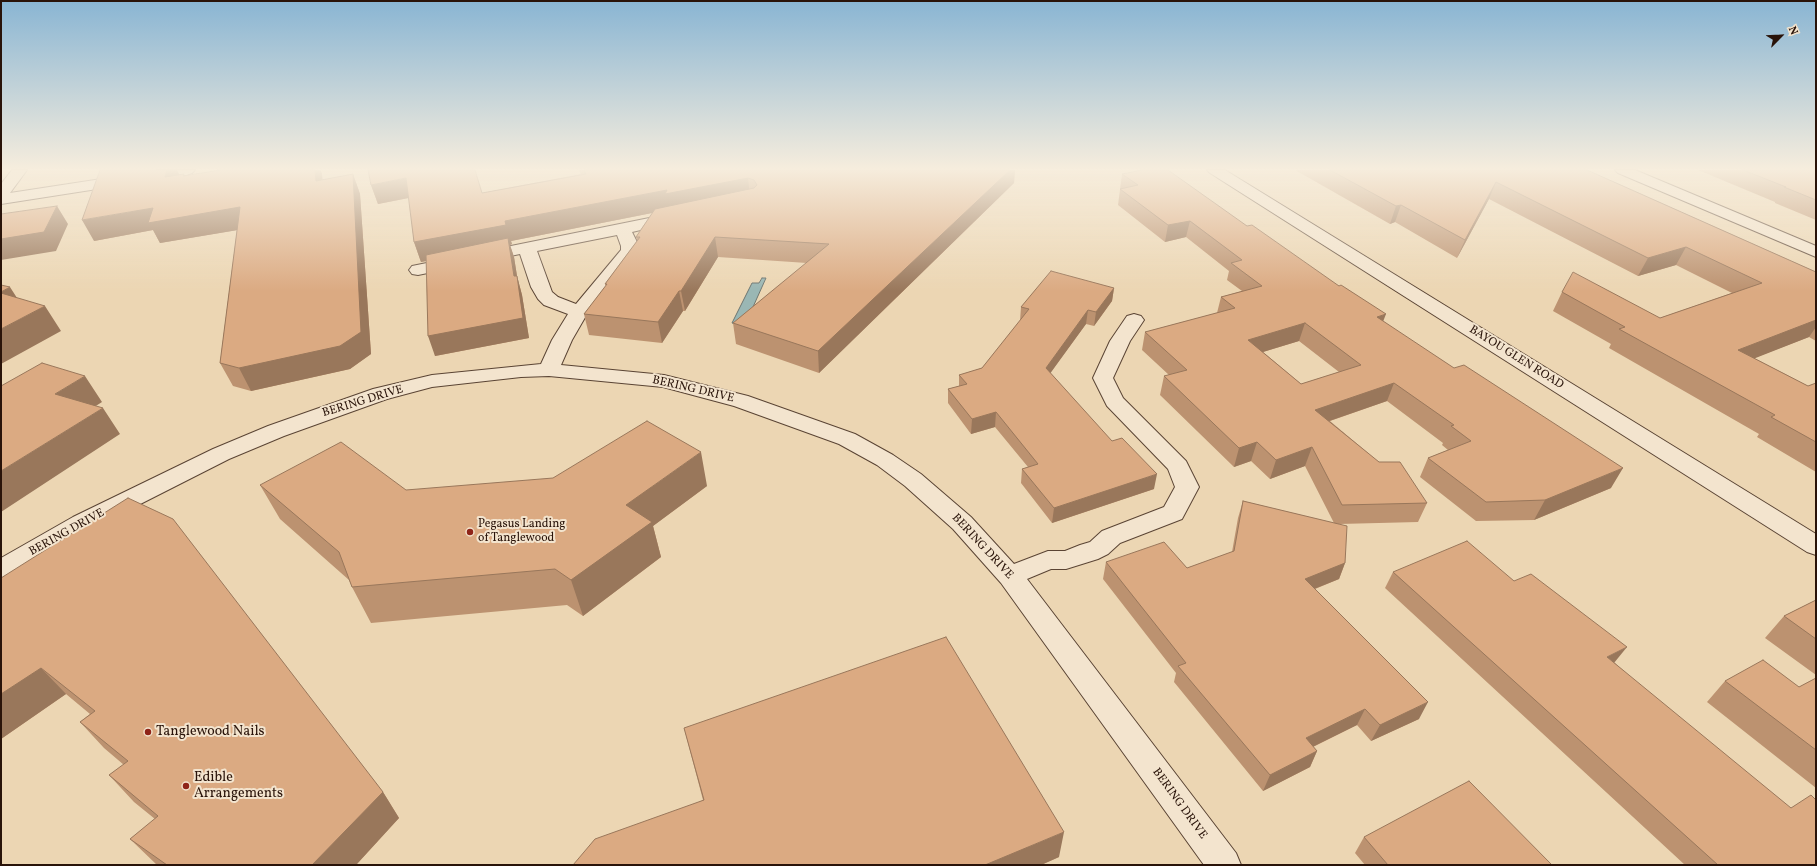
<!DOCTYPE html>
<style>
body{margin:0}
#map{position:relative;width:1817px;height:866px;overflow:hidden;background:#ecd6b3;font-family:Vollkorn,serif}
canvas{display:block}
.frame{position:absolute;inset:0;border:2px solid #291309;pointer-events:none}
.north{position:absolute;left:1761px;top:16px;width:40px;height:40px;-webkit-text-stroke:3px #f3e4ce;paint-order:stroke;rotate:66deg;font-size:11px;font-weight:700;line-height:16px;text-align:center;color:#291309}
.north::after{content:'';display:block;margin:auto;width:14px;height:18px;background:#291309;clip-path:polygon(50% 0,100% 100%,50% 72%,0 100%)}
</style>
<div id="map">
<canvas width="1817" height="866"></canvas>
<div class="frame"></div>
<div class="north">N</div>
</div>
<script>
const ctx = document.querySelector('canvas').getContext('2d');
ctx.lineJoin = 'round';
function fill(path, color) {
  ctx.fillStyle = color;
  ctx.fill(path, 'evenodd');
}
function toPath(rows) {
  const path = new Path2D();
  for (const r of rows) {
    path.moveTo(r[0], r[1]);
    for (let i = 2; i < r.length; i += 2) path.lineTo(r[i], r[i + 1]);
  }
  return path;
}
function stroke(path, color, width, dash) {
  ctx.strokeStyle = color;
  ctx.lineWidth = width;
  ctx.lineCap = dash ? 'butt' : 'round';
  ctx.setLineDash(dash || []);
  ctx.stroke(path);
}
function drawText(font, color, halo, rows, align = 'center') {
  ctx.font = font + ' Vollkorn,serif';
  ctx.lineWidth = 4;
  ctx.setLineDash([]);
  ctx.textBaseline = 'middle';
  ctx.strokeStyle = halo;
  ctx.fillStyle = color;
  for (const [text, x, y, turn = 0] of rows) {
    ctx.save();
    ctx.translate(x, y);
    ctx.rotate((+turn || 0) * Math.PI / 180);
    ctx.textAlign = isNaN(turn) ? turn : align;
    if (halo) ctx.strokeText(text, 0, 0);
    ctx.fillText(text, 0, 0);
    ctx.restore();
  }
}
const water = toPath([
 [762,278,766,278,753,307,740,325,732,323,752,283,759,283,762,278]
]);
const minor = toPath([
 [12,170,27,170,10,193,160,170,195,170,192,173,187,175,1,204,1,184,12,170],
 [1207,170,1225,170,1816,534,1816,555,1807,552,1210,173,1207,170],
 [1615,170,1635,170,1816,246,1816,257,1618,173,1615,170],
 [674,213,680,215,682,218,680,221,632,232,639,246,638,251,587,314,572,340,561,365,664,375,748,396,855,434,893,455,921,474,971,517,1014,564,1048,551,1065,551,1080,545,1090,542,1102,531,1164,507,1175,487,1168,469,1107,406,1093,378,1110,341,1127,316,1134,314,1141,316,1144,320,1130,341,1113,378,1123,398,1186,461,1199,487,1182,519,1120,543,1108,554,1098,559,1066,569,1051,569,1027,579,1236,853,1241,865,1204,865,1001,583,953,529,905,486,877,465,839,444,734,406,663,387,549,376,521,377,432,387,387,399,284,436,229,459,91,529,10,577,1,580,1,558,73,517,213,449,268,426,373,389,432,375,541,364,552,340,568,314,544,305,538,299,531,287,520,254,418,275,412,274,409,270,412,266,674,213],
 [617,235,621,246,621,250,576,304,558,297,552,292,537,251,617,235]
]);
const wall = toPath([
 [579,170,1015,170,1014,183,819,373,736,344,733,323,807,263,718,257,685,311,683,311,662,343,589,335,584,314,606,286,605,284,637,241,636,237,652,213,511,241,512,244,510,245,514,257,517,276,522,295,529,338,435,356,426,261,421,262,414,242,409,198,378,204,371,185,482,193,581,174],
 [1295,170,1587,170,1816,272,1816,341,1809,337,1754,358,1808,386,1816,383,1816,472,1757,437,1759,434,1609,348,1611,344,1553,311,1562,292,1660,318,1732,293,1676,265,1638,276,1489,199,1457,258,1395,222,1390,224],
 [1698,170,1816,170,1816,220,1775,203,1775,202],
 [322,173,322,180,353,174,360,194,371,354,350,369,251,391,233,386,220,363,237,230,160,243,153,230,94,241,179,175,184,176],
 [1122,174,1247,226,1383,321,1611,488,1534,520,1476,521,1420,477,1428,458,1448,450,1442,445,1443,443,1387,401,1330,421,1427,503,1418,522,1339,524,1345,563,1339,579,1315,589,1419,719,1371,741,1357,725,1313,747,1317,751,1310,767,1263,791,1174,682,1176,673,1103,579,1106,562,1187,568,1232,552,1238,518,1243,501,1334,523,1305,466,1270,479,1251,461,1234,467,1160,395,1164,376,1169,375,1142,350,1145,332,1217,313,1221,297,1242,291,1227,280,1229,271,1186,237,1165,242,1118,205],
 [1299,341,1339,372,1301,384,1263,352],
 [1114,288,1112,301,1094,326,1086,324,1050,373,1154,489,1052,523,1021,483,1022,469,1028,467,995,427,971,434,948,403,948,389,959,386,959,375,982,368,1020,321,1021,307],
 [260,485,406,490,707,486,653,526,661,557,583,616,567,605,371,623,352,587,349,580,280,519],
 [1393,572,1615,663,1816,865,1685,865,1385,588],
 [1,578,383,792,399,818,356,865,157,865,130,839,155,819,134,802,109,775,124,765,104,748,80,722,90,714,66,694,1,739],
 [1816,600,1816,675,1765,638,1784,616],
 [1816,678,1816,788,1707,702,1725,681,1799,687],
 [684,728,1059,857,1041,865,573,865,703,800],
 [1364,837,1552,865,1365,865,1355,853]
]);
const shadedWall = toPath([
 [167,170,177,170,181,178,165,177],
 [315,170,320,170,322,173,324,201,316,181],
 [1010,170,1015,170,1014,183,819,373,818,351],
 [353,174,360,194,371,354,350,369,251,391,239,368],
 [406,178,413,197,378,204,371,185],
 [748,178,750,197,667,210,511,241,512,244,510,245,514,257,517,276,522,295,529,338,435,356,428,336,514,276,509,245,421,262,414,242,505,221,667,190],
 [1496,182,1489,199,1457,258,1465,240],
 [1401,205,1395,222,1390,224,1396,206],
 [57,206,68,224,56,251,1,260,1,239],
 [240,207,250,228,160,243,153,230,94,241,82,220,153,208],
 [1190,221,1186,237,1165,242,1168,225],
 [715,237,718,257,685,311,681,291],
 [1686,247,1676,265,1638,276,1648,258],
 [10,287,26,312,1,294,1,292],
 [1114,288,1112,301,1094,326,1096,312],
 [679,291,683,311,662,343,658,322],
 [45,306,61,331,1,364,1,329],
 [1088,310,1086,324,1044,382,1046,368],
 [1386,314,1379,332,1377,317],
 [1816,320,1816,327,1809,337,1725,370,1738,350],
 [1305,323,1299,341,1243,358,1248,340],
 [85,376,102,402,74,420,55,394],
 [1394,383,1387,401,1309,428,1315,410],
 [103,408,120,434,1,512,1,471],
 [996,412,995,427,971,434,972,419],
 [1257,442,1251,461,1234,467,1239,448],
 [1312,447,1305,466,1270,479,1276,460],
 [701,452,707,486,653,526,661,557,583,616,571,580,626,505],
 [1623,468,1611,488,1534,520,1545,500],
 [1157,474,1154,489,1052,523,1054,508],
 [1345,563,1339,579,1299,595,1305,579],
 [1627,647,1614,663,1607,657],
 [41,668,66,694,1,739,1,694],
 [1428,702,1419,719,1371,741,1380,725],
 [1365,709,1357,725,1298,754,1306,738],
 [1317,751,1310,767,1263,791,1270,775],
 [383,792,399,818,356,865,312,865],
 [1064,832,1059,857,1041,865,985,865]
]);
const building = toPath([
 [100,170,167,170,165,177,184,174,183,176,220,170,315,170,316,181,353,174,361,332,340,346,239,368,220,363,240,207,148,223,153,208,82,220,100,170],
 [368,170,475,170,482,193,586,174,584,170,1010,170,818,351,733,323,829,244,715,237,681,291,679,291,658,322,584,314,607,284,605,284,640,237,636,237,655,209,754,188,757,185,754,180,748,178,665,194,667,190,505,221,506,225,414,242,406,178,371,185,368,170],
 [1142,170,1168,170,1247,226,1252,225,1339,286,1341,285,1386,314,1377,317,1454,368,1464,365,1623,468,1545,500,1486,502,1428,458,1471,441,1451,426,1454,425,1394,383,1315,410,1379,462,1400,462,1427,503,1342,505,1312,447,1276,460,1257,442,1239,448,1164,376,1187,370,1145,332,1235,308,1221,297,1262,286,1231,263,1242,260,1190,221,1168,225,1120,189,1138,185,1122,174,1142,170],
 [1305,323,1361,365,1301,384,1248,340,1305,323],
 [1330,170,1587,170,1816,272,1816,320,1738,350,1808,386,1816,383,1816,442,1771,417,1775,415,1619,329,1625,327,1562,292,1573,272,1660,318,1762,283,1686,247,1648,258,1496,182,1465,240,1401,205,1396,206,1330,170],
 [1743,170,1816,170,1816,200,1784,187,1786,187,1743,170],
 [57,206,44,232,1,239,1,214,57,206],
 [508,238,514,276,517,276,523,318,428,336,426,255,508,238],
 [1051,271,1114,288,1096,312,1088,310,1046,368,1112,441,1122,438,1157,474,1054,508,1022,469,1038,464,996,412,972,419,948,389,967,384,959,375,982,368,1029,309,1021,307,1051,271],
 [1,285,10,287,1,292,1,285],
 [1,293,45,306,1,329,1,293],
 [42,363,85,376,55,394,103,408,1,471,1,386,42,363],
 [647,421,701,452,626,505,652,522,571,580,555,569,352,587,339,552,260,485,341,442,406,490,553,478,647,421],
 [128,498,173,519,383,792,312,865,167,865,130,839,158,816,109,775,128,761,80,722,95,711,41,668,1,694,1,578,128,498],
 [1243,501,1347,526,1345,563,1305,579,1428,702,1380,725,1365,709,1306,738,1317,751,1270,775,1178,666,1186,663,1106,562,1164,542,1187,568,1234,551,1243,501],
 [1467,541,1514,581,1531,574,1627,647,1607,657,1791,808,1811,795,1816,800,1816,865,1718,865,1393,572,1467,541],
 [1816,600,1816,639,1784,616,1816,600],
 [946,637,1064,832,985,865,573,865,595,839,704,800,684,728,946,637],
 [1763,660,1799,687,1816,678,1816,750,1725,681,1763,660],
 [1469,781,1552,865,1388,865,1364,837,1469,781]
]);
const markers = [
 [470,532,4,"#8f2418"],
 [148,732,4,"#8f2418"],
 [186,786,4,"#8f2418"]
];
const streetNames = [
 ["BAYOU GLEN ROAD",1516,358,32],
 ["BERING DRIVE",693,390,13],
 ["BERING DRIVE",363,402,-17],
 ["BERING DRIVE",67,533,-29],
 ["BERING DRIVE",982,547,47],
 ["BERING DRIVE",1179,804,54]
];
const poiNames = [
 ["Pegasus Landing",478,525],
 ["of Tanglewood",478,539]
];
const nearPoinames = [
 ["Tanglewood Nails",156,732],
 ["Edible",194,778],
 ["Arrangements",194,794]
];
fill(water, '#9ab7b4');
stroke(water, '#6d7570', 1);
stroke(minor, '#5a4434', 2);
fill(minor, '#f3e4ce');
fill(wall, '#bc9270');
fill(shadedWall, '#99775b');
fill(building, '#dbaa82');
stroke(building, '#99775b', 1);
const sky = ctx.createLinearGradient(0, 0, 0, 291);
sky.addColorStop(0, '#89b5d3');
sky.addColorStop(0.58, '#f6eddd');
sky.addColorStop(1, '#f6eddd00');
ctx.fillStyle = sky;
ctx.fillRect(0, 0, 1817, 291);
for (const [x, y, r, color] of markers) {
  const dot = new Path2D();
  dot.arc(x, y, r, 0, 2 * Math.PI);
  ctx.fillStyle = color;
  ctx.fill(dot);
  stroke(dot, '#f3e4ce', 1.5);
}
drawText('12px', '#291309', '#f3e4ce', streetNames);
drawText('12px', '#291309', '#f3e4ce', poiNames, 'left');
drawText('14px', '#291309', '#f3e4ce', nearPoinames, 'left');
</script>
